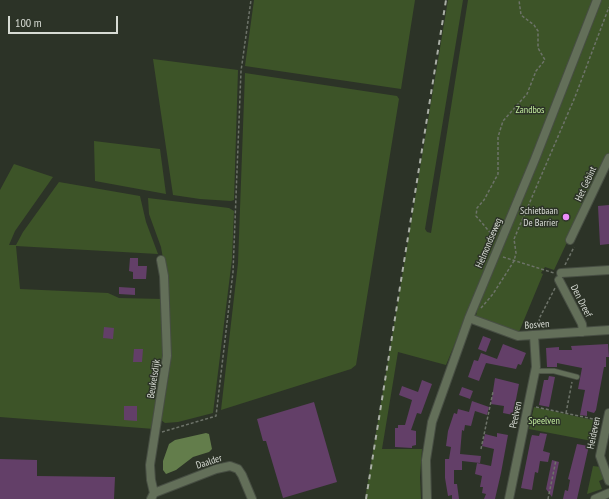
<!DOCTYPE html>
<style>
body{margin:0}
#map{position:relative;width:609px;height:499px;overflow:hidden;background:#2c3327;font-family:"PT Sans Narrow",sans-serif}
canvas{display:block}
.scale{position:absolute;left:8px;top:16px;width:110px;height:18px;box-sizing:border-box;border:2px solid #d7dbd4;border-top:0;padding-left:5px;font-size:12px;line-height:14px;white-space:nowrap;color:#d7dbd4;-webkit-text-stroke:3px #2c3327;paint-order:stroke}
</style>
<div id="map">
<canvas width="609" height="499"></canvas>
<div class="scale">100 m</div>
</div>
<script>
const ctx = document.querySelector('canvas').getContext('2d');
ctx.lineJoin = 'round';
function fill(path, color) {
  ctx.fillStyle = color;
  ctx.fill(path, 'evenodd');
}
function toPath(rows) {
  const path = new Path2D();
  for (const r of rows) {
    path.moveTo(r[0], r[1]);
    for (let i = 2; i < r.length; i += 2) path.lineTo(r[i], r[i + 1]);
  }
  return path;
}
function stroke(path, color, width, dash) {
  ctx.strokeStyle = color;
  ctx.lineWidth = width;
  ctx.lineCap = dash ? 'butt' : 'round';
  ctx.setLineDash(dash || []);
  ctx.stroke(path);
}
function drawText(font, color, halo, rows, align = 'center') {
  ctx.font = font + ' "PT Sans Narrow",sans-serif';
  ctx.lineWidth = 3;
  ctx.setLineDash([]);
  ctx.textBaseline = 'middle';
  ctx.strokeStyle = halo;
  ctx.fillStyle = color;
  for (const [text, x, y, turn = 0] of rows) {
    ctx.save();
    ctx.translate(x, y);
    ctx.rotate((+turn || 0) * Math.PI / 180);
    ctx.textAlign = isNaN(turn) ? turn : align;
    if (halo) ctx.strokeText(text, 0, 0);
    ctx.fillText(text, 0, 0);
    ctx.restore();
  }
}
const green = toPath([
 [254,0,415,0,401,89,245,66],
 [448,0,463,0,425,229,427,232,431,233,432,227,468,0,609,0,609,153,554,270,545,267,541,273,543,274,519,332,475,317,477,313,470,307,446,365,398,352,382,449,422,449,420,477,421,499,365,499],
 [153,59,238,70,234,200,231,201,200,199,173,195],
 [245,73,397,96,399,99,356,365,351,369,221,410,238,263],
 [94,141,160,149,166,194,95,181],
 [14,164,53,177,15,231,9,245,16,245,23,232,59,182,140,196,146,222,158,254,16,246,20,289,108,293,119,298,163,299,163,359,154,429,0,417,0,190],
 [148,198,229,208,234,211,232,259,213,413,178,422,165,423,161,420,169,373,169,293,161,247,149,214],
 [534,407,597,421,592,441,529,429],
 [593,466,601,467,606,478,599,481,602,489,587,494]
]);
const water = toPath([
 [206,433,209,434,212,449,209,452,193,457,176,470,166,474,163,470,163,461,169,444,175,440]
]);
const building = toPath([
 [609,205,609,244,600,245,598,206],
 [130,258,138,258,138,266,147,266,146,279,133,279,133,272,129,271],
 [119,287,135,288,135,295,119,294],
 [104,327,114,328,113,339,103,338],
 [483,336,491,339,486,352,478,349],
 [503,344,526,353,521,365,518,364,516,369,486,363,479,381,468,377,474,360,478,361,481,353,497,359],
 [608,344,609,357,606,357,606,367,604,367,596,410,594,413,587,411,587,416,580,415,585,390,578,389,582,368,557,363,557,367,547,367,546,348,559,347,559,350,572,350,571,346],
 [134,349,143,349,142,362,133,362],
 [549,376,555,377,549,407,539,405,544,380,548,380],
 [495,378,519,384,513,415,503,413,504,406,491,404],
 [422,380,432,384,421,414,417,413,411,430,416,431,416,445,412,446,412,448,395,447,395,428,398,428,398,425,405,425,412,400,399,395,402,386,418,392],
 [462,387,473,391,470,399,459,395],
 [472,401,489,407,487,415,475,411,471,426,465,425,464,431,462,430,460,454,481,456,480,463,462,461,462,470,454,470,454,484,457,484,459,499,452,499,452,495,448,496,445,478,445,459,449,459,451,447,446,446,448,431,454,413,457,414,458,409,469,412],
 [314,402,337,482,283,498,266,441,263,441,257,419],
 [124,406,137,406,137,421,124,420],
 [497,433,508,435,501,473,495,499,484,499,486,494,482,493,483,487,480,487,482,476,475,474,477,463,491,466,494,449,482,446,485,434,497,437],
 [540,433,547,434,543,451,550,453,548,462,540,461,538,473,535,472,532,490,521,488,531,438,532,435,539,436],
 [577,444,588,446,588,450,577,499,563,499,565,490,568,491,570,480,568,479],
 [0,459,37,460,37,476,115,477,114,499,0,499],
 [552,460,559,462,552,497,546,489]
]);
const path = toPath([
 [494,237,476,216,477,208,484,200,498,174,498,137,503,121,527,94,536,71,545,60,538,48,538,31,534,25,521,15,519,0],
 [503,257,554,273],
 [565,265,574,247],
 [481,308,493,294,514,261,516,253,514,239,575,97,609,7],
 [541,327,539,319,555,288],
 [536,407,598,420],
 [566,413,572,382],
 [162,432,216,416,233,272,241,71,251,0],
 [481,449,493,392],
 [548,499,556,460]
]);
const service = toPath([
 [535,371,554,371,577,377]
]);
const minor = toPath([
 [570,240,609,158],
 [561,273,609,270],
 [559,280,582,324,583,332],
 [469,318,518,336,609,330],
 [609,413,600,456,609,481],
 [154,493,216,469,230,466,238,469,242,475,252,499],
 [151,499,154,493,151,480,150,465,167,356,164,276,161,260],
 [427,499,426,460,432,422,469,318,535,159,597,0],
 [509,499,536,367,534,335],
 [595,499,609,493]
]);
const rail = toPath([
 [366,499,446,0]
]);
const markers = [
 [566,217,4,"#ed8cfa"]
];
const parkNames = [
 ["Zandbos",530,110],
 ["Speelven",544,421]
];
const streetNames = [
 ["Het Gebint",586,184,-65],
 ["Helmondseweg",489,243,-67],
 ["Den Dreef",581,301,63],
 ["Bosven",537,325,-4],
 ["Beukelsdijk",154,379,-81],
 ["Peelven",516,415,-78],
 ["Heideven",594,433,-78],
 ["Daalder",209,462,-18]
];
const poiNames = [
 ["Schietbaan",558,211],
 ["De Barrier",558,223]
];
fill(green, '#3d5428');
fill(water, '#637d4b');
fill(building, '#633f68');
stroke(service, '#474e43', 6);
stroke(minor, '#474e43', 10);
stroke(path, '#6d7369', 1.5, [3, 2]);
stroke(service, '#636f59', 4.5);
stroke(minor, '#636f59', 8);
stroke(rail, '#aaafa6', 2, [5, 5]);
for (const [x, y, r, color] of markers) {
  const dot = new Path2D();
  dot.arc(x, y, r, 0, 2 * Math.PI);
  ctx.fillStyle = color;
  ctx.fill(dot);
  stroke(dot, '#2c3327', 1.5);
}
drawText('10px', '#c1ea9d', '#2c3327', parkNames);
drawText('10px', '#d7dbd4', '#2c3327', streetNames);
drawText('10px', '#d7dbd4', '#2c3327', poiNames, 'right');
</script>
